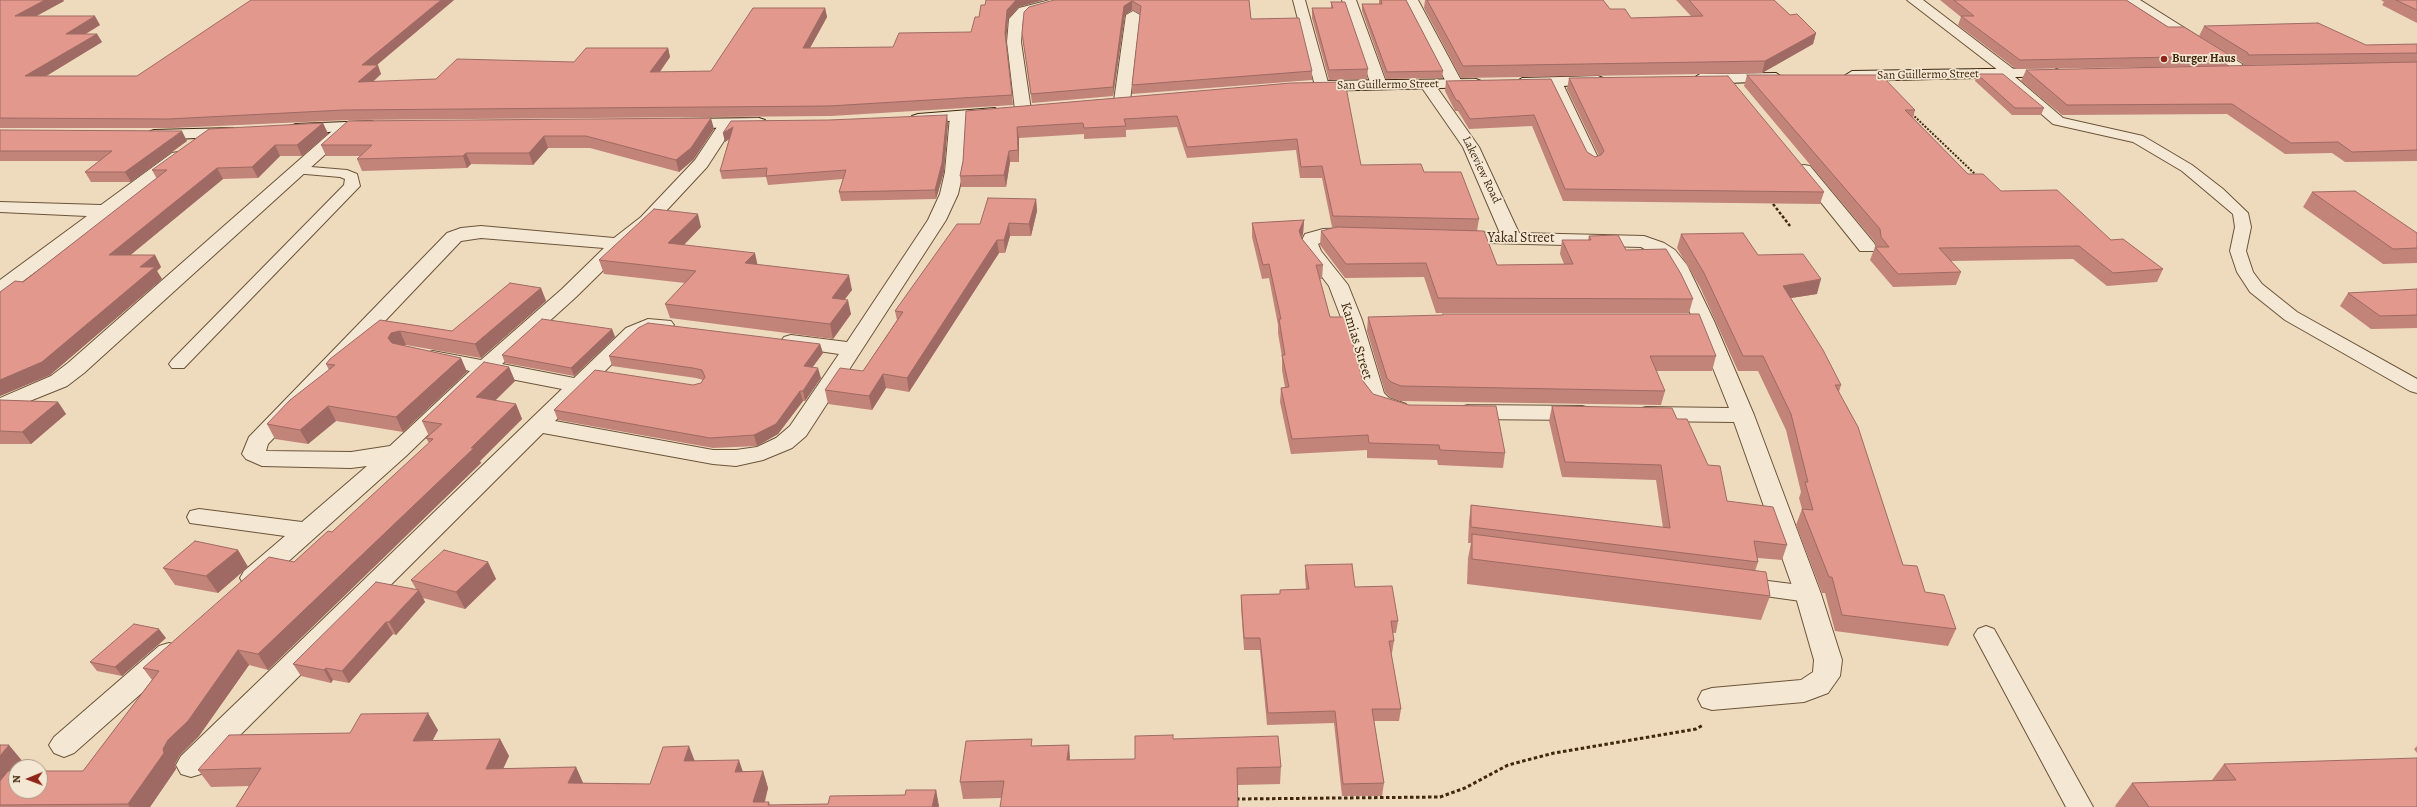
<!DOCTYPE html>
<style>
body{margin:0}
#map{position:relative;width:2417px;height:807px;overflow:hidden;background:#eedbbe;font-family:Alegreya,serif}
canvas{display:block}
.north{position:absolute;left:8px;top:759px;width:40px;height:40px;box-sizing:border-box;background:#f4e8d5;border:1px solid #ac9b85;border-radius:50%;rotate:269deg;font-size:11px;font-weight:700;line-height:16px;text-align:center;color:#40270d}
.north::after{content:'';display:block;margin:auto;width:14px;height:18px;background:#8f2418;clip-path:polygon(50% 0,100% 100%,50% 72%,0 100%)}
</style>
<div id="map">
<canvas width="2417" height="807"></canvas>
<div class="north">N</div>
</div>
<script>
const ctx = document.querySelector('canvas').getContext('2d');
ctx.lineJoin = 'round';
function toPath(rows) {
  const path = new Path2D();
  for (const r of rows) {
    path.moveTo(r[0], r[1]);
    for (let i = 2; i < r.length; i += 2) path.lineTo(r[i], r[i + 1]);
  }
  return path;
}
function stroke(path, color, width, dash) {
  ctx.strokeStyle = color;
  ctx.lineWidth = width;
  ctx.lineCap = dash ? 'butt' : 'round';
  ctx.setLineDash(dash || []);
  ctx.stroke(path);
}
function fill(path, color) {
  ctx.fillStyle = color;
  ctx.fill(path, 'evenodd');
}
function drawText(font, color, halo, rows, align = 'center') {
  ctx.font = font + ' Alegreya,serif';
  ctx.lineWidth = 3.5;
  ctx.setLineDash([]);
  ctx.textBaseline = 'middle';
  ctx.strokeStyle = halo;
  ctx.fillStyle = color;
  for (const [text, x, y, turn = 0] of rows) {
    ctx.save();
    ctx.translate(x, y);
    ctx.rotate((+turn || 0) * Math.PI / 180);
    ctx.textAlign = isNaN(turn) ? turn : align;
    if (halo) ctx.strokeText(text, 0, 0);
    ctx.fillText(text, 0, 0);
    ctx.restore();
  }
}
const pathFar2 = toPath([
 [1912,114,1976,175]
]);
const pathFar1 = toPath([
 [1770,200,1790,226]
]);
const path = toPath([
 [1236,799,1440,797,1465,788,1508,765,1554,753,1696,729,1703,725]
]);
const lane = toPath([
 [1293,0,1305,0,1329,86,1327,89,1317,89,1315,86,1293,0],
 [2126,0,2140,0,2242,64,2241,67,2231,67,2126,0],
 [2003,70,2008,71,2063,118,2143,136,2192,165,2223,189,2248,213,2251,227,2246,251,2253,272,2262,284,2297,312,2417,379,2417,393,2410,391,2285,320,2250,292,2237,272,2230,251,2235,227,2233,214,2182,171,2133,142,2053,124,1998,77,1997,74,1998,71,2003,70],
 [1555,78,1562,82,1600,162,1598,165,1593,166,1586,162,1548,82,1555,78],
 [299,166,347,170,357,174,360,186,184,368,172,368,169,364,172,360,344,185,345,179,340,177,294,173,292,170,294,167,299,166],
 [1744,578,1808,586,1816,588,1819,594,1816,600,1808,602,1736,592,1733,586,1736,580,1744,578],
 [1986,626,1994,629,2093,807,2066,807,1974,635,1978,629,1986,626]
]);
const street = toPath([
 [1050,0,1072,0,1070,3,1029,14,1023,20,1021,42,1031,110,1029,113,1017,113,1015,110,1007,42,1009,19,1019,8,1050,0],
 [1342,0,1356,0,1387,85,1384,88,1374,88,1371,85,1342,0],
 [1404,0,1418,0,1463,84,1460,87,1450,87,1447,84,1404,0],
 [1907,0,1923,0,2020,74,2017,77,2007,77,1907,0],
 [1133,11,1140,15,1130,101,1122,106,1114,101,1126,15,1133,11],
 [1428,80,1433,82,1479,147,1519,233,1644,236,1664,243,1675,250,1687,265,1714,321,1754,415,1821,594,1842,660,1840,676,1828,693,1804,702,1712,710,1702,707,1698,699,1702,691,1712,688,1801,680,1813,672,1814,660,1795,594,1734,422,1646,421,1638,419,1635,414,1638,409,1646,407,1729,408,1694,321,1668,266,1661,258,1641,247,1451,242,1449,238,1451,234,1458,232,1500,233,1463,147,1420,85,1428,80],
 [958,111,964,113,966,116,963,172,958,194,946,220,806,436,792,448,763,460,736,466,713,464,543,433,201,774,191,777,181,774,176,765,181,756,562,389,490,375,406,456,262,585,253,587,244,585,240,578,244,571,285,536,190,523,187,517,190,511,199,509,302,522,367,466,351,468,262,466,246,459,242,454,249,437,447,233,461,228,481,226,614,238,641,217,695,160,721,121,733,121,735,124,707,167,653,225,633,241,576,297,502,364,574,378,626,328,648,319,671,321,674,325,671,329,651,331,640,336,555,421,713,450,736,450,757,447,776,438,790,426,839,354,791,347,784,345,781,341,784,337,791,335,847,342,928,220,940,194,945,172,950,116,952,113,958,111],
 [481,238,604,248,562,289,481,360,433,351,426,353,422,357,426,361,470,371,390,446,351,452,266,451,268,444,461,241,481,238],
 [345,123,351,125,353,128,351,131,84,373,67,386,0,413,0,398,51,376,68,363,339,125,345,123],
 [178,152,184,153,186,157,184,161,7,293,0,295,0,280,87,216,0,212,0,202,101,205,172,153,178,152],
 [1804,165,1810,166,1874,243,1876,247,1874,251,1860,251,1795,170,1798,166,1804,165],
 [1350,228,1357,230,1359,234,1357,238,1324,241,1318,244,1321,251,1348,285,1362,320,1384,393,1389,398,1406,404,1409,409,1406,414,1398,416,1373,408,1363,395,1342,320,1329,286,1303,252,1300,244,1305,234,1323,229,1350,228],
 [1468,405,1582,406,1590,408,1593,413,1590,418,1582,420,1468,419,1460,417,1457,412,1460,407,1468,405],
 [169,643,179,646,183,653,179,660,74,753,64,757,54,753,49,745,54,737,159,646,169,643]
]);
const secondary = toPath([
 [2054,68,2059,70,2062,73,2059,76,1852,81,1844,76,1852,71,2054,68],
 [1776,73,1784,78,1781,81,1700,84,1692,79,1700,74,1776,73],
 [1598,76,1603,78,1606,81,1603,84,1522,88,1514,83,1522,78,1598,76],
 [1476,79,1481,81,1484,84,1481,87,1316,91,1308,86,1316,81,1476,79],
 [995,108,1003,113,1001,116,918,124,912,122,910,119,912,116,918,114,995,108],
 [759,118,765,120,767,123,765,126,682,129,676,127,674,124,676,121,682,119,759,118],
 [371,121,377,123,379,126,377,129,296,134,290,132,288,129,290,126,296,124,371,121],
 [232,128,238,130,240,133,238,136,154,140,148,138,146,135,148,132,154,130,232,128]
]);
const wall = toPath([
 [0,0,63,0,64,1,36,16,100,25,86,34,97,34,102,42,46,76,137,76,454,0,377,65,381,74,373,82,436,79,574,62,668,48,670,57,660,72,711,71,825,8,827,17,810,48,893,47,971,32,979,17,1019,7,1008,19,1006,41,1013,105,831,116,348,120,173,128,0,128],
 [1054,0,1249,0,1251,19,1312,71,1312,80,1132,94,1132,85,1140,14,1132,10,1125,15,1113,96,1032,103,1022,33],
 [1379,0,1406,0,1443,71,1442,78,1386,79,1362,11,1362,4,1379,4],
 [1425,0,1603,0,1610,9,1631,18,1691,16,1676,0,1774,0,1790,15,1816,33,1813,44,1762,73,1461,78,1424,8],
 [1940,0,2126,0,2168,27,2231,56,2226,66,2016,69,1958,25,1961,17],
 [2381,0,2417,0,2417,23,2382,5,2384,2],
 [1331,2,1368,69,1367,79,1329,80,1312,18,1312,8,1331,8],
 [2204,26,2366,45,2417,44,2417,161,2345,162,2332,153,2285,154,2227,114,2062,115,2021,81,2026,70,2334,64,2243,65,2243,63,2199,36],
 [1977,74,2044,108,2041,115,2012,115,1975,81],
 [1747,75,1915,110,1913,118,1968,174,2001,191,2111,240,2163,269,2157,282,2107,286,2073,259,1951,261,1961,272,1956,285,1893,287,1870,260,1875,247,1876,247,1875,242,1744,86],
 [1569,78,1824,192,1820,204,1563,201,1532,126,1469,129,1458,111,1455,111,1445,91,1446,81,1551,79,1587,152,1595,157,1599,156,1567,89],
 [1291,83,1361,165,1424,172,1479,219,1477,231,1497,265,1564,264,1560,254,1562,240,1588,240,1589,236,1626,250,1693,299,1689,313,1436,313,1424,277,1345,278,1320,245,1321,231,1348,228,1332,227,1322,178,1300,178,1296,150,1187,158,1177,127,1126,130,1126,137,1084,139,1084,134,1019,138,1019,162,1010,162,1006,187,961,187,960,176,963,161,966,111],
 [323,123,328,134,302,156,280,156,258,178,223,179,130,255,155,255,161,267,157,271,162,279,50,375,0,396,0,292,23,282,157,179,152,170],
 [948,123,944,172,936,199,841,201,839,192,843,179,768,185,766,177,722,179,720,171,729,139,725,142,723,133],
 [714,129,694,159,679,172,590,148,548,148,533,165,471,164,467,168,362,171,357,159,361,156,326,156,321,145],
 [0,130,187,141,131,182,91,182,85,172,99,161,0,161],
 [2312,192,2417,233,2417,263,2383,264,2303,207],
 [1036,199,1037,211,1031,236,1010,236,1005,253,999,253,909,392,886,388,872,410,828,404,825,390,863,371,897,320,895,311,980,224],
 [1304,220,1303,234,1302,237,1302,239,1323,265,1322,279,1320,279,1330,317,1363,381,1373,394,1505,453,1503,468,1438,465,1437,460,1367,458,1367,450,1291,454,1280,402,1281,388,1285,387,1282,370,1282,357,1278,333,1278,325,1269,278,1262,279,1252,237,1252,223],
 [701,227,684,245,852,290,844,300,851,314,833,339,670,318,665,304,685,283,604,274,599,260],
 [1681,234,1758,255,1817,294,1791,298,1841,385,1839,392,1903,565,1956,629,1948,646,1835,631,1825,593,1822,593,1796,525,1802,509,1799,498,1801,492,1786,430,1758,371,1738,371,1700,287,1677,248],
 [541,288,546,301,481,358,406,345,403,346,461,358,467,372,403,432,336,421,308,444,275,439,267,424,329,370,326,364,380,320,452,331],
 [2417,289,2417,328,2371,329,2340,306,2348,293],
 [1443,314,1716,356,1712,371,1656,371,1665,391,1661,405,1399,401,1390,397,1385,392,1367,331,1368,317,1443,316],
 [612,329,615,337,574,376,505,363,502,355],
 [820,344,823,353,812,368,821,378,805,401,803,401,778,434,757,446,713,448,558,420,554,410,693,385,701,383,703,380,696,378,612,366,609,356],
 [509,367,515,381,495,401,516,404,522,419,480,461,481,463,268,670,249,665,199,736,180,755,175,764,176,769,150,807,0,807,0,745,24,763,21,767,16,767,16,791,83,771,152,680,143,668,294,562,332,532,429,443,426,438,429,436,422,421],
 [0,400,58,402,66,414,31,444,0,444],
 [1552,406,1677,419,1708,465,1727,501,1787,545,1782,560,1758,558,1758,562,1755,571,1770,596,1761,620,1467,584,1468,558,1471,543,1468,543,1469,521,1471,505,1663,528,1656,480,1562,477,1549,421],
 [238,550,248,567,218,593,175,585,163,568],
 [488,562,496,579,465,609,423,598,425,602,396,635,393,634,349,683,333,680,331,683,301,676,293,664,416,589,411,580],
 [1305,565,1355,587,1398,621,1396,633,1393,633,1394,641,1392,653,1391,653,1401,709,1399,721,1374,721,1384,783,1382,796,1342,796,1334,723,1267,725,1260,650,1244,650,1241,607,1241,595,1280,594,1280,590,1306,589,1305,577],
 [166,638,122,676,97,671,90,662],
 [438,730,432,741,500,739,509,756,503,769,576,767,583,783,650,784,694,761,743,771,763,771,768,788,765,802,769,802,770,805,828,804,905,795,936,790,939,807,236,807,249,786,211,787,198,770,350,733],
 [1173,739,1281,767,1280,784,1237,785,1001,798,963,799,960,782,1032,746,1069,745,1070,760,1135,759],
 [2417,746,2417,753,2414,749],
 [2224,764,2417,807,2116,807,2115,806,2132,783,2212,780]
]);
const shadedWall = toPath([
 [45,0,63,0,64,1,20,25,15,16],
 [441,0,454,0,366,74,362,65],
 [1016,0,1044,0,1019,7,1008,19,1006,42,1005,33,1007,10],
 [1132,1,1132,10,1125,15,1113,96,1113,87,1124,6],
 [825,8,827,17,805,57,803,48],
 [95,16,100,25,71,42,66,34],
 [1816,33,1813,44,1762,73,1765,61],
 [97,34,102,42,30,86,25,76],
 [668,48,670,57,653,81,650,72],
 [378,65,381,74,362,91,358,82],
 [947,115,948,123,944,172,936,199,935,190],
 [711,118,714,129,694,159,679,172,676,160],
 [323,123,328,134,302,156,297,145],
 [733,127,735,135,725,142,723,133],
 [1017,127,1019,138,1019,162,1018,150],
 [182,131,187,141,131,182,125,172],
 [544,136,548,148,533,165,529,153],
 [275,145,280,156,258,178,252,167],
 [1009,151,1010,162,1006,187,1004,175],
 [466,153,471,164,467,168,463,156],
 [217,168,223,179,116,267,109,255],
 [1036,199,1037,211,1031,236,1029,224],
 [698,214,701,227,672,257,668,243],
 [1304,220,1303,234,1299,245,1299,231],
 [1009,223,1010,236,1005,253,1004,240],
 [997,240,999,253,909,392,907,378],
 [755,253,758,267,745,263],
 [155,255,161,267,157,271,162,279,50,375,0,396,0,380],
 [849,275,852,290,835,312,832,298],
 [1821,279,1817,294,1778,300,1783,286],
 [541,288,546,301,481,358,475,344],
 [848,300,851,314,833,339,830,324],
 [612,329,615,337,574,376,571,368],
 [400,331,406,345,398,347,394,352,388,338,391,333],
 [820,344,823,353,806,376,804,366],
 [461,358,467,372,403,432,396,417],
 [509,367,515,381,483,412,476,397],
 [818,368,821,378,805,401,803,391],
 [883,374,886,388,872,410,869,396],
 [800,391,803,401,778,434,757,446,754,435],
 [58,402,66,414,31,444,22,432],
 [516,404,522,419,480,461,481,463,268,670,258,654],
 [328,406,336,421,308,444,300,430],
 [238,550,248,567,218,593,206,576],
 [488,562,496,579,465,609,456,592],
 [419,590,425,602,396,635,389,622],
 [386,622,393,634,349,683,342,671],
 [159,629,166,638,122,676,115,667],
 [238,650,249,665,199,736,180,755,175,764,176,769,150,807,130,807,128,804,168,740],
 [326,668,333,680,331,683,324,670],
 [428,713,438,730,423,759,413,741],
 [500,739,509,756,495,786,486,769],
 [9,745,24,763,21,767,16,767,16,772,0,791,0,756],
 [1069,745,1070,762,1067,760],
 [689,746,696,764,684,761],
 [739,760,745,778,735,772],
 [576,767,584,785,568,783],
 [763,771,768,788,763,807,753,802],
 [936,790,939,807,932,807]
]);
const building = toPath([
 [0,0,45,0,15,16,95,16,66,34,97,34,25,76,137,76,251,0,441,0,362,65,378,65,358,82,436,79,457,59,574,62,586,48,668,48,650,72,711,71,753,8,825,8,803,48,893,47,899,33,971,32,975,17,979,17,981,5,985,5,986,0,1016,0,1007,10,1005,33,1012,95,829,106,344,110,168,119,0,118,0,0],
 [1054,0,1249,0,1251,19,1299,18,1312,71,1132,85,1141,6,1132,1,1124,6,1113,87,1031,94,1022,33,1024,12,1029,7,1054,0],
 [1381,0,1406,0,1443,71,1387,72,1362,4,1382,4,1381,0],
 [1427,0,1603,0,1610,9,1625,9,1631,18,1703,16,1689,0,1774,0,1790,15,1797,14,1816,33,1765,61,1463,66,1427,0],
 [1954,0,2126,0,2168,27,2184,27,2231,56,2020,60,1961,16,1974,16,1954,0],
 [2396,0,2417,0,2417,10,2396,0],
 [1331,2,1345,2,1368,69,1329,70,1312,8,1333,8,1331,2],
 [2318,23,2366,45,2417,44,2417,53,2248,55,2248,53,2204,26,2318,23],
 [2417,62,2417,150,2352,152,2338,142,2291,143,2232,104,2067,105,2026,70,2417,62],
 [1977,74,2003,74,2044,108,2015,108,1977,74],
 [1747,75,1881,75,1915,110,1905,110,1968,174,1983,174,2001,191,2057,190,2111,240,2123,239,2163,269,2113,273,2079,246,1939,248,1961,272,1898,274,1875,247,1889,247,1881,237,1880,229,1747,75],
 [1728,76,1824,192,1565,189,1534,115,1470,119,1459,101,1456,100,1446,81,1551,79,1587,152,1595,157,1601,155,1604,151,1569,78,1728,76],
 [1345,82,1361,165,1421,164,1424,172,1461,172,1479,219,1333,216,1322,166,1301,167,1297,139,1187,147,1177,116,1124,119,1126,126,1084,128,1083,123,1017,127,1018,150,1009,151,1004,175,960,176,963,161,966,111,1291,83,1345,82],
 [947,115,942,163,935,190,839,192,846,170,766,176,767,168,720,171,733,127,723,133,731,121,829,120,947,115],
 [711,118,691,148,676,160,586,136,544,136,529,153,466,153,463,156,357,159,372,145,321,145,348,121,711,118],
 [323,123,297,145,275,145,252,167,217,168,109,255,155,255,140,267,155,267,42,362,0,380,0,292,15,281,23,282,167,170,152,170,209,129,323,123],
 [0,130,182,131,125,172,85,172,112,151,0,151,0,130],
 [2355,191,2417,233,2417,248,2393,249,2312,192,2355,191],
 [988,198,1036,199,1029,224,1009,223,1004,240,997,240,907,378,883,374,869,396,825,390,840,368,863,371,903,312,895,311,957,224,980,224,988,198],
 [654,209,698,214,668,243,755,253,745,263,849,275,832,298,848,300,830,324,665,304,696,271,599,260,654,209],
 [1304,220,1299,231,1302,239,1323,265,1316,265,1330,317,1345,317,1363,381,1373,394,1409,405,1496,406,1505,453,1440,450,1439,445,1369,443,1368,435,1292,439,1281,388,1289,387,1282,355,1285,355,1279,319,1281,319,1269,264,1263,265,1252,223,1304,220],
 [1337,227,1484,231,1497,265,1573,264,1562,240,1591,240,1589,236,1618,235,1626,250,1666,249,1681,274,1693,299,1438,298,1426,263,1346,264,1321,231,1337,227],
 [1743,233,1758,255,1803,254,1821,279,1783,286,1823,350,1841,385,1835,385,1858,427,1903,565,1917,566,1925,592,1944,595,1956,629,1842,615,1832,577,1829,577,1802,509,1813,510,1805,482,1808,482,1791,414,1763,356,1743,356,1704,273,1681,234,1743,233],
 [510,283,541,288,475,344,400,331,391,333,388,338,392,343,461,358,396,417,328,406,300,430,267,424,290,400,335,365,326,364,330,359,380,320,452,331,510,283],
 [2417,289,2417,315,2380,316,2348,293,2417,289],
 [1443,314,1699,314,1716,356,1650,356,1665,391,1401,386,1391,382,1387,378,1368,317,1443,315,1443,314],
 [542,319,612,329,571,368,502,355,542,319],
 [648,323,820,344,804,366,818,368,803,391,800,391,776,424,754,435,710,438,554,410,595,370,693,385,701,383,705,377,702,370,693,368,609,356,638,328,648,323],
 [484,362,509,367,476,397,516,404,471,448,474,448,258,654,238,650,188,721,168,740,163,749,164,753,128,804,0,805,0,781,8,771,16,771,16,791,40,791,40,771,83,771,159,671,143,668,269,557,294,562,328,531,332,532,433,439,426,438,442,424,422,421,484,362],
 [0,400,58,402,22,432,0,431,0,400],
 [1552,406,1672,408,1677,419,1687,419,1708,465,1720,466,1727,501,1773,507,1787,545,1754,541,1758,562,1471,527,1471,505,1670,528,1661,465,1565,462,1552,406],
 [1472,534,1766,572,1770,596,1472,559,1472,534],
 [195,541,238,550,206,576,163,568,195,541],
 [444,550,488,562,456,592,411,580,444,550],
 [1352,564,1355,587,1392,586,1398,621,1391,621,1394,641,1389,641,1401,709,1372,709,1384,783,1343,784,1335,711,1268,713,1260,638,1244,638,1241,595,1280,594,1280,590,1309,589,1305,565,1352,564],
 [376,582,419,590,389,622,386,622,342,671,326,668,324,670,293,664,376,582],
 [134,624,159,629,115,667,90,662,134,624],
 [428,713,413,741,500,739,486,769,576,767,568,783,650,784,663,747,689,746,684,761,739,760,735,772,763,771,753,802,769,802,768,805,828,804,830,796,905,795,906,790,936,790,932,807,236,807,261,768,198,770,229,735,350,733,361,714,428,713],
 [1173,735,1173,739,1278,736,1281,767,1237,768,1238,807,1000,807,1004,781,960,782,966,741,1032,739,1031,746,1069,745,1067,760,1135,759,1135,736,1173,735],
 [0,745,9,745,0,756,0,745],
 [2417,758,2417,807,2149,807,2132,783,2236,780,2224,764,2417,758]
]);
const markers = [
 [2164,59,4,"#8f2418"]
];
const farPoinames = [
 ["Burger Haus",2172,59]
];
const farStreetnames = [
 ["San Guillermo Street",1928,75,-1],
 ["San Guillermo Street",1388,85,-1],
 ["Lakeview Road",1481,170,64]
];
const streetNames = [
 ["Yakal Street",1521,239],
 ["Kamias Street",1356,341,73]
];
stroke(lane, '#6c5439', 2);
stroke(street, '#6c5439', 2);
stroke(secondary, '#40270d', 2);
stroke(pathFar2, '#40270d', 2, [2, 1.5]);
stroke(pathFar1, '#40270d', 2.5, [3, 2]);
stroke(path, '#40270d', 3, [3.5, 2.5]);
fill(lane, '#f4e8d5');
fill(street, '#f4e8d5');
fill(secondary, '#f4e8d5');
fill(wall, '#c28379');
fill(shadedWall, '#9e6a63');
fill(building, '#e2988d');
stroke(building, '#9e6a63', 1);
for (const [x, y, r, color] of markers) {
  const dot = new Path2D();
  dot.arc(x, y, r, 0, 2 * Math.PI);
  ctx.fillStyle = color;
  ctx.fill(dot);
  stroke(dot, '#f4e8d5', 1.5);
}
drawText('bold 12px', '#40270d', '#f4e8d5', farPoinames, 'left');
drawText('12px', '#40270d', '#f4e8d5', farStreetnames);
drawText('14px', '#40270d', '#f4e8d5', streetNames);
</script>
